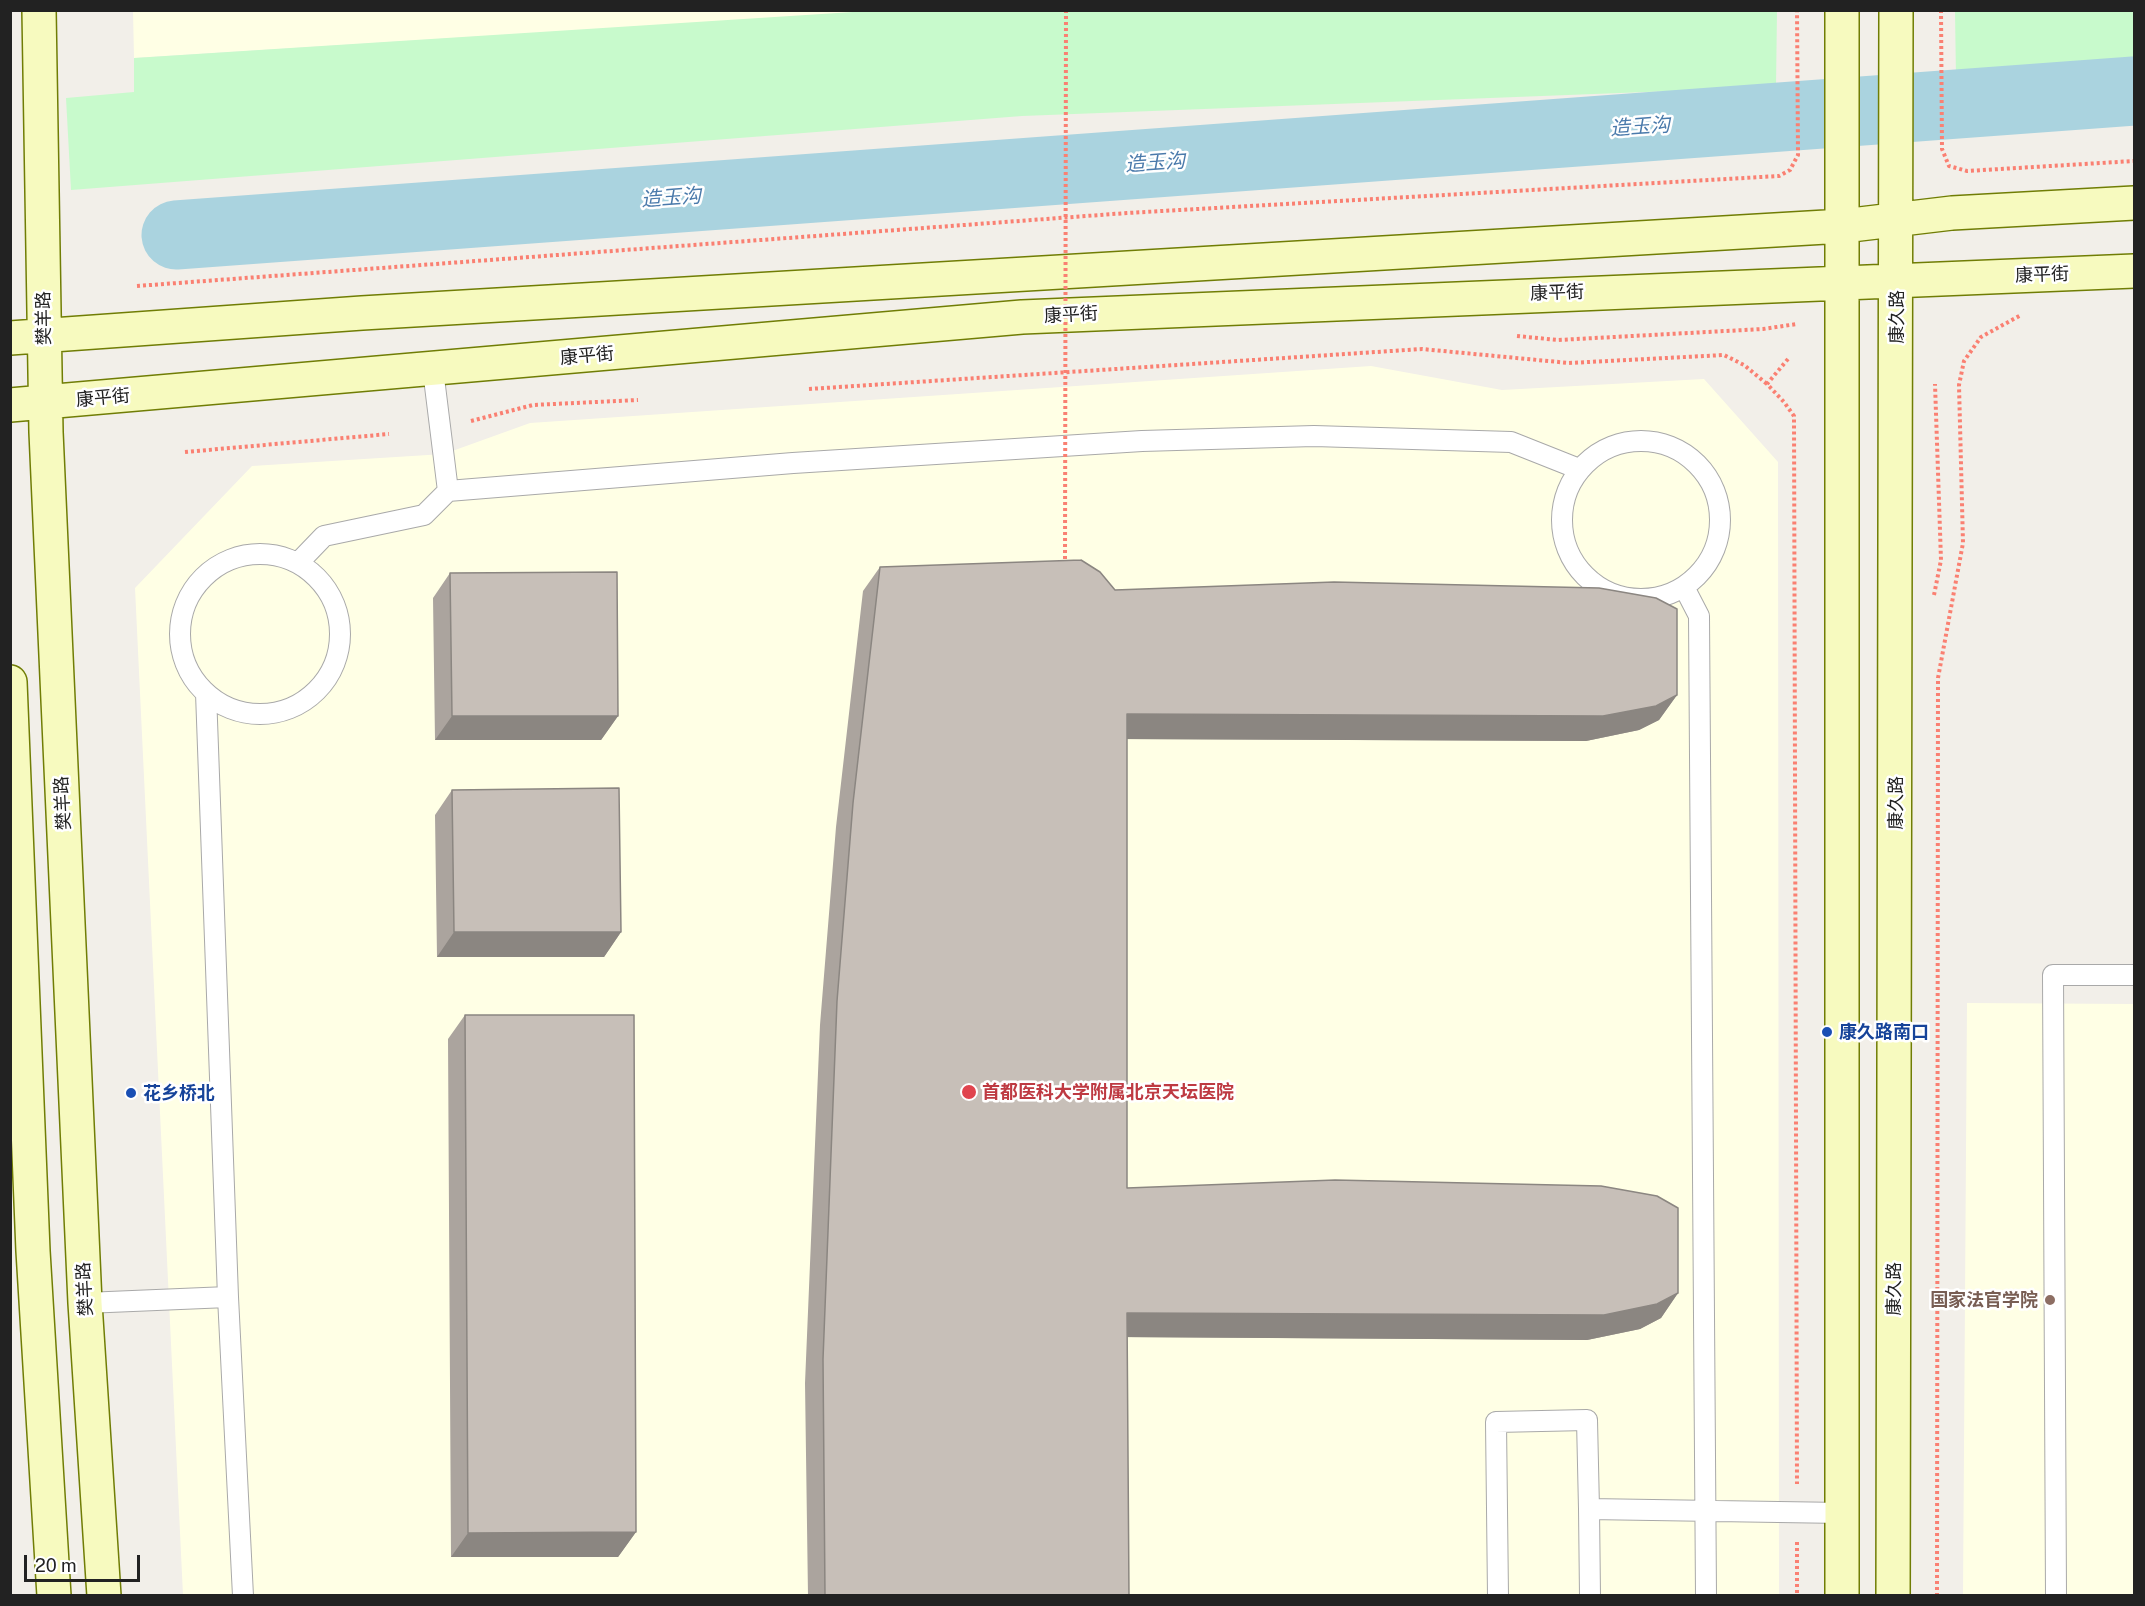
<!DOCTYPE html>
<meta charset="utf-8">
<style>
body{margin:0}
#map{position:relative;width:2145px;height:1606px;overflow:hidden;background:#f2efe9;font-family:"Public Sans",sans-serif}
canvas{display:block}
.frame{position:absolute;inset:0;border:12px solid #222;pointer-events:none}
.scale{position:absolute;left:24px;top:1555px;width:116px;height:27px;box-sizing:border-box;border:3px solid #222;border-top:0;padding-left:8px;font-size:18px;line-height:21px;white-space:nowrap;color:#222;-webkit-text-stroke:4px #fff;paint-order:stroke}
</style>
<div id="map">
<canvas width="2145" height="1606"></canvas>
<div class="frame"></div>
<div class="scale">20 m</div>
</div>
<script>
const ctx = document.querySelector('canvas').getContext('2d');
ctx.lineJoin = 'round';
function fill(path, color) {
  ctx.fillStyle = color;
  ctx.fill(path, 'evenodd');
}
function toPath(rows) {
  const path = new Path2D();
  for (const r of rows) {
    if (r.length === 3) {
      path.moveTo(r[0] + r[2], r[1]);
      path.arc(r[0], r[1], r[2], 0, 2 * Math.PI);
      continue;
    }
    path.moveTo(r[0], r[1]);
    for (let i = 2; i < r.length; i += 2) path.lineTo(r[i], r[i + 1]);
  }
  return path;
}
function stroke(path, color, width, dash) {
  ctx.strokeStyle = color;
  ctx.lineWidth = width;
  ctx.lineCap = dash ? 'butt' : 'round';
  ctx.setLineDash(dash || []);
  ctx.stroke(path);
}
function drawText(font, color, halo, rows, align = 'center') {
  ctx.font = font + ' "Public Sans","Noto Sans SC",sans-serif';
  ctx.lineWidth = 5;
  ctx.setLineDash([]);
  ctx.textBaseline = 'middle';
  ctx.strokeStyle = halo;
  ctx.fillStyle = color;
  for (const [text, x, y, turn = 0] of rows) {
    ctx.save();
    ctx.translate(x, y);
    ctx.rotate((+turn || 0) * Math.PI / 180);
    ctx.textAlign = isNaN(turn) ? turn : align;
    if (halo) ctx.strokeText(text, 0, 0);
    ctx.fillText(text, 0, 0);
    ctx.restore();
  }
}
const education = toPath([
 [133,10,884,11,134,58],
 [1371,366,1502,390,1704,379,1778,462,1779,1595,183,1595,135,588,252,466,444,454,530,423],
 [1967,1003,2134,1004,2134,1595,1963,1596]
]);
const park = toPath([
 [884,10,1777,11,1776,87,1022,116,71,190,66,98,134,92,134,58],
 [1955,11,2134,11,2134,64,1956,78]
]);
const river = toPath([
 [176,235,2134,91]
]);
const path = toPath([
 [1941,10,1942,149,1949,166,1967,171,2134,161],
 [137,286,1127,213,1779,176,1790,170,1798,155,1797,10],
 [1517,336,1558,340,1763,329,1797,324],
 [1788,359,1767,384,1784,402,1794,416,1797,1484],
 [809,389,1422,349,1569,363,1724,355,1744,365,1767,384],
 [471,421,533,405,638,400],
 [185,452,389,434],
 [1934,595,1941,560,1935,384],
 [1797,1542,1797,1596],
 [1937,1596,1938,678,1963,543,1959,385,1964,361,1981,337,2021,315]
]);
const lane = toPath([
 [433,370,448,491,793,463,1142,441,1314,436,1511,442,1579,469],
 [1641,520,79],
 [260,634,80],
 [298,563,324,536,424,515,448,491],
 [1684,587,1699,616,1706,1596],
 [228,1297,243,1596],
 [85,1303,228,1297,206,693],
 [1498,1596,1496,1422,1587,1420,1589,1509],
 [1590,1596,1589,1509,1842,1513],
 [2056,1596,2053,975,2134,975]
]);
const secondary = toPath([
 [39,10,46,432,85,1303,104,1596],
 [10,338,362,313,1843,226,1952,213,2134,203],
 [10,405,1022,317,2134,271],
 [10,682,33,1251,54,1596],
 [1842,1596,1842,10],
 [1893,1596,1896,10]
]);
const pathBridge = toPath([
 [1065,565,1066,10]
]);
const wall = toPath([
 [880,567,1115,590,1677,695,1659,720,1639,730,1586,741,1127,739,1127,1188,1678,1293,1661,1318,1640,1329,1587,1340,1127,1337,1129,1596,808,1596,805,1383,820,1025,836,827,863,591],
 [450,573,618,716,601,740,435,740,433,598],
 [452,790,621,932,604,957,437,957,435,815],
 [465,1015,636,1532,618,1557,451,1557,448,1039]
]);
const shadedWall = toPath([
 [1677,695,1659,720,1639,730,1586,741,1110,739,1127,714],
 [452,716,618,716,601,740,435,740],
 [454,932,621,932,604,957,437,957],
 [1678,1293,1661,1318,1640,1329,1587,1340,1110,1337,1127,1313],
 [636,1532,618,1557,451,1557,468,1533]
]);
const building = toPath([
 [1081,560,1100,572,1115,590,1334,582,1599,588,1656,598,1677,609,1677,695,1656,706,1603,716,1127,714,1127,1188,1335,1180,1601,1186,1657,1196,1678,1208,1678,1293,1657,1304,1604,1315,1127,1313,1129,1596,825,1596,823,1359,837,1001,853,803,880,567,1081,560],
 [617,572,618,716,452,716,450,573,617,572],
 [619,788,621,932,454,932,452,790,619,788],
 [465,1015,634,1015,636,1532,468,1533,465,1015]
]);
const markers = [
 [1827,1032,6,"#1a4fb4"],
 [969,1092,8,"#e0444e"],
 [131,1093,6,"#1a4fb4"],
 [2050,1300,6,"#8d6e63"]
];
const streetNames = [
 ["康平街",2042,275,-2],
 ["康平街",1557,293,-2],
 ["康平街",1071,315,-3],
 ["康久路",1897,317,-90],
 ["樊羊路",44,318,-91],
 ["康平街",587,356,-5],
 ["康平街",103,398,-5],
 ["樊羊路",63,803,-93],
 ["康久路",1896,803,-90],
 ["樊羊路",85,1289,-93],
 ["康久路",1894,1289,-90]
];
const transitNames = [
 ["康久路南口",1839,1032],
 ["花乡桥北",143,1093]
];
const healthNames = [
 ["首都医科大学附属北京天坛医院",982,1092]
];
const educationNames = [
 ["国家法官学院",2038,1300]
];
const waterNames = [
 ["造玉沟",1640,127,-4],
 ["造玉沟",1155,163,-4],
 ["造玉沟",671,198,-4]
];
fill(education, '#ffffe5');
fill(park, '#c8facc');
stroke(river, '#aad3df', 69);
stroke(lane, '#a9a9a9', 22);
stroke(secondary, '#707d05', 36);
stroke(path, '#fa8072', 4, [3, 3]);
stroke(lane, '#fff', 20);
stroke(secondary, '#f7fabf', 33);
stroke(pathBridge, '#fa8072', 4, [3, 3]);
fill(wall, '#aba49e');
fill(shadedWall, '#8b8681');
fill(building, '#c7bfb8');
stroke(building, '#8b8681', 1.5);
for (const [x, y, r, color] of markers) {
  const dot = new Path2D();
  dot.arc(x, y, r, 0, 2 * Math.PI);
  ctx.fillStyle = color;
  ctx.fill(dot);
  stroke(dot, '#fff', 2);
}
drawText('18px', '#222', '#fff', streetNames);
drawText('bold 18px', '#164399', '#fff', transitNames, 'left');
drawText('bold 18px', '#be3a42', '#fff', healthNames, 'left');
drawText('bold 18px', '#785e54', '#fff', educationNames, 'right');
drawText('italic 20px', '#4a7aab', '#fff', waterNames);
</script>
